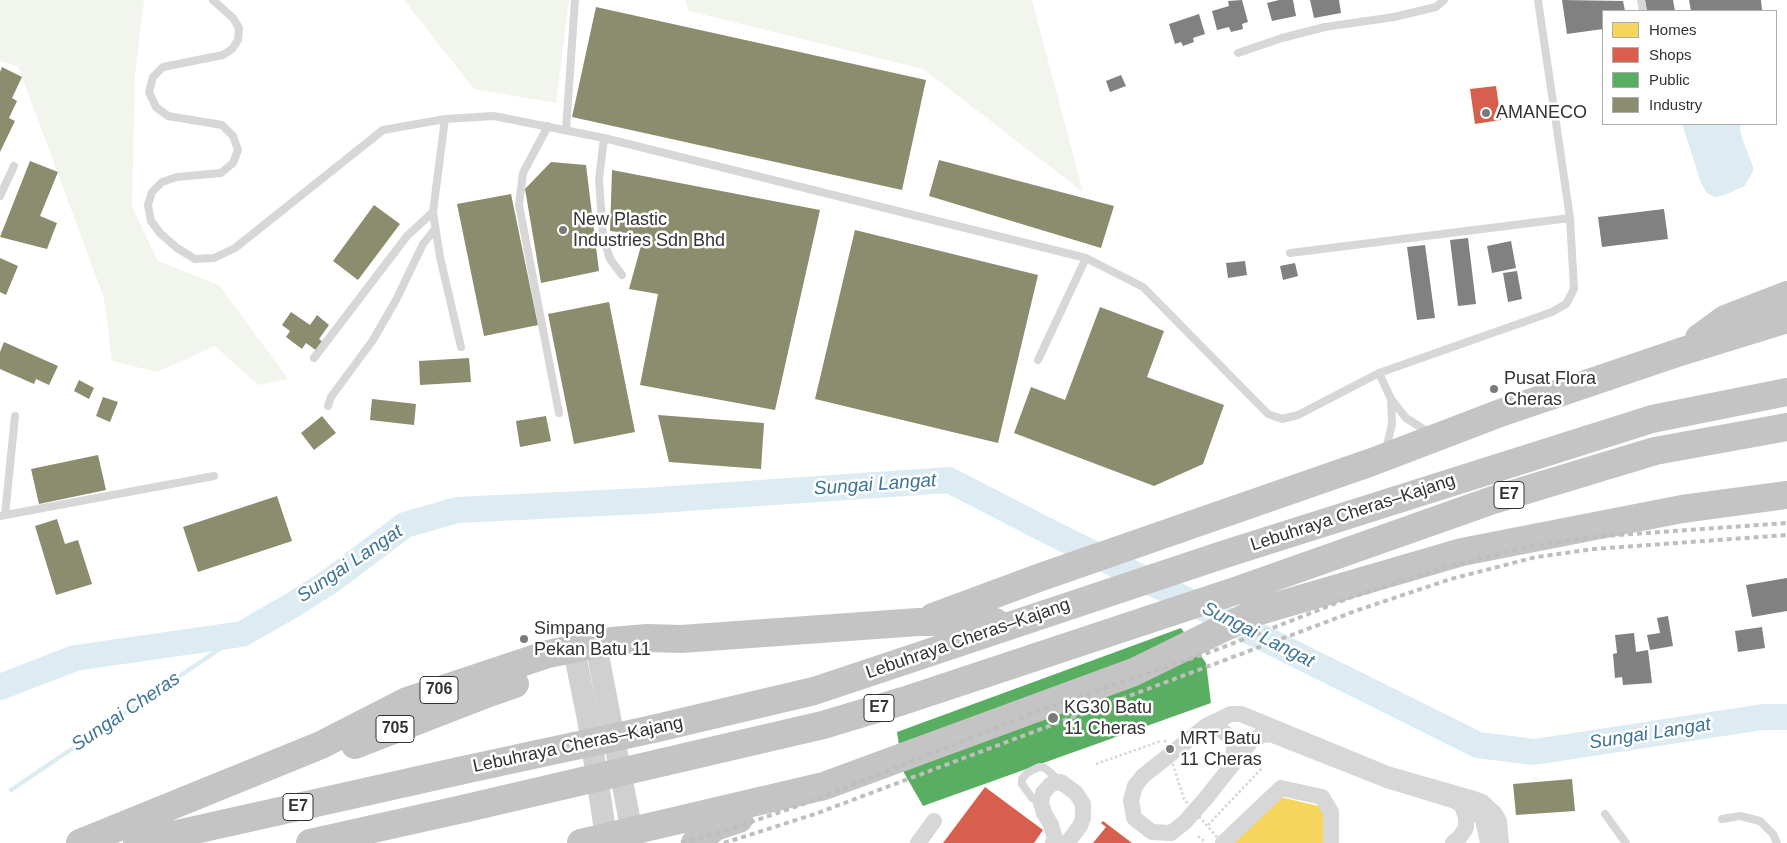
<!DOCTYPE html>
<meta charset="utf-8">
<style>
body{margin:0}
#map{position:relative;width:1787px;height:843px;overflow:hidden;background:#fff;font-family:Helvetica,sans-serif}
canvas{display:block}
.legend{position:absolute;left:1602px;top:10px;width:175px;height:115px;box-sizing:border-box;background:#fff;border:1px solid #adadad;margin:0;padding:6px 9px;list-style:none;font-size:15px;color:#333}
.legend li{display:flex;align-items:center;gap:10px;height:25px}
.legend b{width:25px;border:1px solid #adadad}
</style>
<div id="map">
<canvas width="1787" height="843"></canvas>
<ul class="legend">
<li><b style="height:14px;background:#f6d55c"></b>Homes</li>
<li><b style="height:14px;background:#d6604d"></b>Shops</li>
<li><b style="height:14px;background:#5aae61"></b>Public</li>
<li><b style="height:14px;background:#8c8c6e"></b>Industry</li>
</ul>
</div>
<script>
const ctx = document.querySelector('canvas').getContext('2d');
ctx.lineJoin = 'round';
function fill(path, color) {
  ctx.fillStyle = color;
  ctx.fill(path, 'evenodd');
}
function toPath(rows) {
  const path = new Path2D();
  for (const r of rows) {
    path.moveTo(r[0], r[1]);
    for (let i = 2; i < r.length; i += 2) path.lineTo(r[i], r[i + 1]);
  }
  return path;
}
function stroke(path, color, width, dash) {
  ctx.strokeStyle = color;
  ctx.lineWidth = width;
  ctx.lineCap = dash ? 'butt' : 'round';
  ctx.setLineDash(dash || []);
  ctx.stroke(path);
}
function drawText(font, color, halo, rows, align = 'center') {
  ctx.font = font + ' Helvetica,sans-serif';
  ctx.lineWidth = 5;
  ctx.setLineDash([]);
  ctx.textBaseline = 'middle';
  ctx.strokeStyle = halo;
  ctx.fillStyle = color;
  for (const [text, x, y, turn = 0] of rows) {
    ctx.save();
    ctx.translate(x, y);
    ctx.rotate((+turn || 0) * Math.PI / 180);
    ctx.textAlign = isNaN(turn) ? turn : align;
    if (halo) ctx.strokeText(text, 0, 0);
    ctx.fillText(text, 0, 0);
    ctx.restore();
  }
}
const green = toPath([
 [0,0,144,0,135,75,132,207,158,261,219,285,288,379,258,385,215,346,157,372,112,361,104,298,18,66,0,61],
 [404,0,569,0,556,103,474,89],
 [685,0,1032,0,1083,192,923,69,689,11]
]);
const water = toPath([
 [1682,124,1741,124,1740,129,1743,141,1754,169,1745,186,1722,196,1715,197,1707,193,1701,183]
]);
const homes = toPath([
 [1280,797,1323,807,1323,843,1231,843]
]);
const shops = toPath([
 [1496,86,1501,120,1475,124,1470,89],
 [985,787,1043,830,1034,843,943,843],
 [1103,821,1132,843,1093,843,1106,827,1101,823]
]);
const public = toPath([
 [1181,628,1206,663,1211,703,923,806,903,771,897,732]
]);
const industry = toPath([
 [596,7,926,80,902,190,572,117],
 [2,67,22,77,12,98,17,101,9,118,15,121,0,152,0,72],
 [939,160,1114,206,1101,248,929,196],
 [30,161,58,172,40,216,57,223,47,249,0,237],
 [551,162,586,165,599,271,541,283,525,189],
 [612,170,820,210,775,410,640,385,658,294,629,289,644,235,610,231],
 [511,194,538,325,484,336,457,204],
 [374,205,400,224,358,280,333,261],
 [855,230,1038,275,998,443,815,399],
 [0,258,18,266,6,295,0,292],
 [609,302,635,432,574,444,548,314],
 [1100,307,1164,331,1147,377,1224,405,1203,464,1154,486,1014,433,1031,387,1065,400],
 [291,312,310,325,317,315,329,325,319,339,323,342,317,351,306,343,302,349,286,337,290,331,282,325],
 [4,342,58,366,49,385,36,379,34,384,0,369,0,352],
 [469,358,471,382,420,385,419,361],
 [79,380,94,388,89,399,74,391],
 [103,397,118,402,110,422,96,416],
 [372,399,416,404,414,425,370,420],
 [658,415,764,423,761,469,669,462],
 [322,416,336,433,314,450,301,433],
 [546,416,551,441,520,447,516,421],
 [98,455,106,490,39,504,31,469],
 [277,496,292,541,198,572,183,527],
 [57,519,65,544,78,540,92,584,56,595,35,526],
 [1572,779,1575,811,1516,815,1513,784]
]);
const stream = toPath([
 [11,790,242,634]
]);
const river = toPath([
 [0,687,75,658,242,634,291,606,329,582,405,525,457,510,644,501,949,480,1040,527,1478,745,1534,752,1763,717,1787,717]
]);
const building = toPath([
 [1242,0,1248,22,1242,24,1243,29,1231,32,1229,27,1217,30,1212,11,1229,6,1228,1],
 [1279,0,1293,0,1296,16,1272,21,1267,3],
 [1310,0,1339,0,1341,13,1314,18],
 [1562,0,1623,1,1625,11,1603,11,1603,29,1567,34],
 [1645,0,1673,0,1675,11,1647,11],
 [1689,0,1761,0,1762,10,1753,11,1691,11],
 [1199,14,1205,34,1193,38,1194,42,1183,46,1181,42,1175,44,1169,24],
 [1121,75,1126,86,1110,92,1106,81],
 [1664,209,1668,239,1602,247,1598,217],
 [1468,238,1476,304,1458,306,1450,240],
 [1511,241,1516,268,1492,273,1487,246],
 [1425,245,1435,318,1417,320,1407,247],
 [1245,261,1247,275,1228,278,1226,263],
 [1295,263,1298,276,1283,280,1280,266],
 [1517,271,1522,299,1508,302,1503,273],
 [1787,578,1787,611,1752,617,1746,585],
 [1668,616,1673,646,1650,650,1647,635,1660,633,1657,618],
 [1762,627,1765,648,1738,652,1735,631],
 [1634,633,1636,652,1648,650,1652,683,1623,685,1622,677,1615,678,1613,654,1617,653,1615,635]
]);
const path = toPath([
 [1096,764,1161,741],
 [1208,825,1263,767],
 [1198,836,1204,841,1202,843]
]);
const lane = toPath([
 [213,0,233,18,239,28,238,40,232,49,223,55,163,67,153,77,149,92,156,107,168,116,222,125,233,136,238,150,233,163,221,173,177,177,162,182,152,192,148,205,151,221,160,233,177,248,195,259,214,258,235,248,383,130,445,119,494,116,604,138,1086,258,1143,287,1268,414,1282,419,1298,415,1379,373,1552,312,1566,304,1574,289,1570,218,1538,0],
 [1641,0,1643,11],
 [1238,53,1282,38,1325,27,1394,17,1436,7,1444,0],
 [548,126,523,173,519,205,559,413],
 [566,130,575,0],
 [604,138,599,179,603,237,610,259,622,275],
 [0,196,14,166],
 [433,212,440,257,461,347],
 [1290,253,1570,218],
 [314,358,407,236,433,212,445,119],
 [1038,360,1086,258],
 [1379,373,1391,399,1406,418,1425,430,1432,431],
 [328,406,331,397,373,340,396,300,423,244,435,229],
 [1385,448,1387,445,1392,424,1391,399],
 [5,515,15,416],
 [0,516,214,476],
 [1041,803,1032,798,1022,784,1022,779,1027,773,1039,767,1045,768,1061,782],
 [1605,814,1626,843],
 [1722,819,1740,816,1760,821,1773,834,1777,843]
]);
const street = toPath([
 [1206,726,1220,729,1230,737,1234,746,1234,762],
 [918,843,934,821],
 [1053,843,1055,839,1051,825,1044,813,1041,803,1043,793,1051,784,1061,782,1076,793,1083,804,1083,818,1080,826,1067,843],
 [1223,843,1281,788,1322,797,1331,812,1331,843],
 [1453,843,1459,838,1466,828,1466,817,1462,806,1456,801],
 [1488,843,1483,820,1472,806,1387,780,1273,735,1264,734,1252,740,1206,798,1185,822,1171,833,1152,832,1134,818,1131,800,1135,786,1143,776,1206,726,1231,714,1241,714,1387,774,1474,799,1482,802,1495,814,1499,821,1501,843]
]);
const secondary = toPath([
 [599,660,634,843],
 [577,665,588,719,607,843]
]);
const highway = toPath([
 [1699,338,1725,319,1787,295],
 [933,617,1041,577,1372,462,1503,412,1680,352,1787,319],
 [653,729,814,691,1222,555,1652,419,1787,392],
 [355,745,489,693,515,684],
 [664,762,823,725,903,701,1238,590,1493,500,1655,451,1787,427],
 [80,843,321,745,407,701,548,654,612,641,647,638,681,639,918,622,995,622],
 [137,843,459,771],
 [310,843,467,808],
 [581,843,824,786,1134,672,1256,612,1462,552,1682,509,1787,495],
 [695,843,715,827,739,819]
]);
const rail = toPath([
 [681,843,731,829,809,802,1041,710,1216,650,1352,597,1446,567,1532,546,1590,537,1787,523],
 [724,843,815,814,1358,610,1451,579,1536,557,1594,549,1787,535]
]);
const pathBridge = toPath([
 [1165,740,1184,799,1222,843]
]);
const highwayBridge = toPath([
 [459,771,653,729],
 [467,808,664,762]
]);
const markers = [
 [1486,113,5,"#7a7a7a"],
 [563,230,5,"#7a7a7a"],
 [1494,389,5,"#7a7a7a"],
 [524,639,5,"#7a7a7a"],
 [1053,718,6,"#7a7a7a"],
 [1170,749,5,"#7a7a7a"]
];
const shields = [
 [1509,495,30],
 [439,690,38],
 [879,708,30],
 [395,729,38],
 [298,807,30]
];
const shieldNames = [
 ["E7",1509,495],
 ["706",439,690],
 ["E7",879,708],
 ["705",395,729],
 ["E7",298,807]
];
const poiNames = [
 ["AMANECO",1496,113],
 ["New Plastic",573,220],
 ["Industries Sdn Bhd",573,241],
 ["Pusat Flora",1504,379],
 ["Cheras",1504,400],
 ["Simpang",534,629],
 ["Pekan Batu 11",534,650],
 ["KG30 Batu",1064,708],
 ["11 Cheras",1064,729],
 ["MRT Batu",1180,739],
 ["11 Cheras",1180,760]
];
const streetNames = [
 ["Lebuhraya Cheras–Kajang",1353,513,-18],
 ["Lebuhraya Cheras–Kajang",968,639,-19],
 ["Lebuhraya Cheras–Kajang",578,745,-12]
];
const waterNames = [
 ["Sungai Langat",875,485,-4],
 ["Sungai Langat",350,564,-34],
 ["Sungai Langat",1258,635,27],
 ["Sungai Cheras",126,712,-34],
 ["Sungai Langat",1650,734,-9]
];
fill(green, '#f1f5ed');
fill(water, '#ddebf3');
fill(homes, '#f6d55c');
fill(shops, '#d6604d');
fill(public, '#5aae61');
fill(industry, '#8c8c6e');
stroke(stream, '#ddebf3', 4.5);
stroke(river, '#ddebf3', 26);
fill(building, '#818181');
stroke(path, '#d6d6d6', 2.5, [2.5, 2.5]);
stroke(lane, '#d7d7d7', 8);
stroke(street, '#d7d7d7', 16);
stroke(secondary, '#d0d0d0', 22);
stroke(highway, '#c4c4c4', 28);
stroke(rail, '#bebebe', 4, [5, 4]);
stroke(pathBridge, '#d6d6d6', 2.5, [2.5, 2.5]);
stroke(highwayBridge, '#c4c4c4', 28);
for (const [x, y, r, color] of markers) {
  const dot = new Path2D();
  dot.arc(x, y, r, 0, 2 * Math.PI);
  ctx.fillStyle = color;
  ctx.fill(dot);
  stroke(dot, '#fff', 2);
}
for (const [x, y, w] of shields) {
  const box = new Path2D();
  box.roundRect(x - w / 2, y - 13.5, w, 27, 4);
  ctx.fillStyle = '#fff';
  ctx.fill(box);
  stroke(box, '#333', 1);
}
drawText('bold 16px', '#333', null, shieldNames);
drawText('18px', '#333', '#fff', poiNames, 'left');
drawText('18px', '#333', '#fff', streetNames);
drawText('italic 19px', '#3f7597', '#fff', waterNames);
</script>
